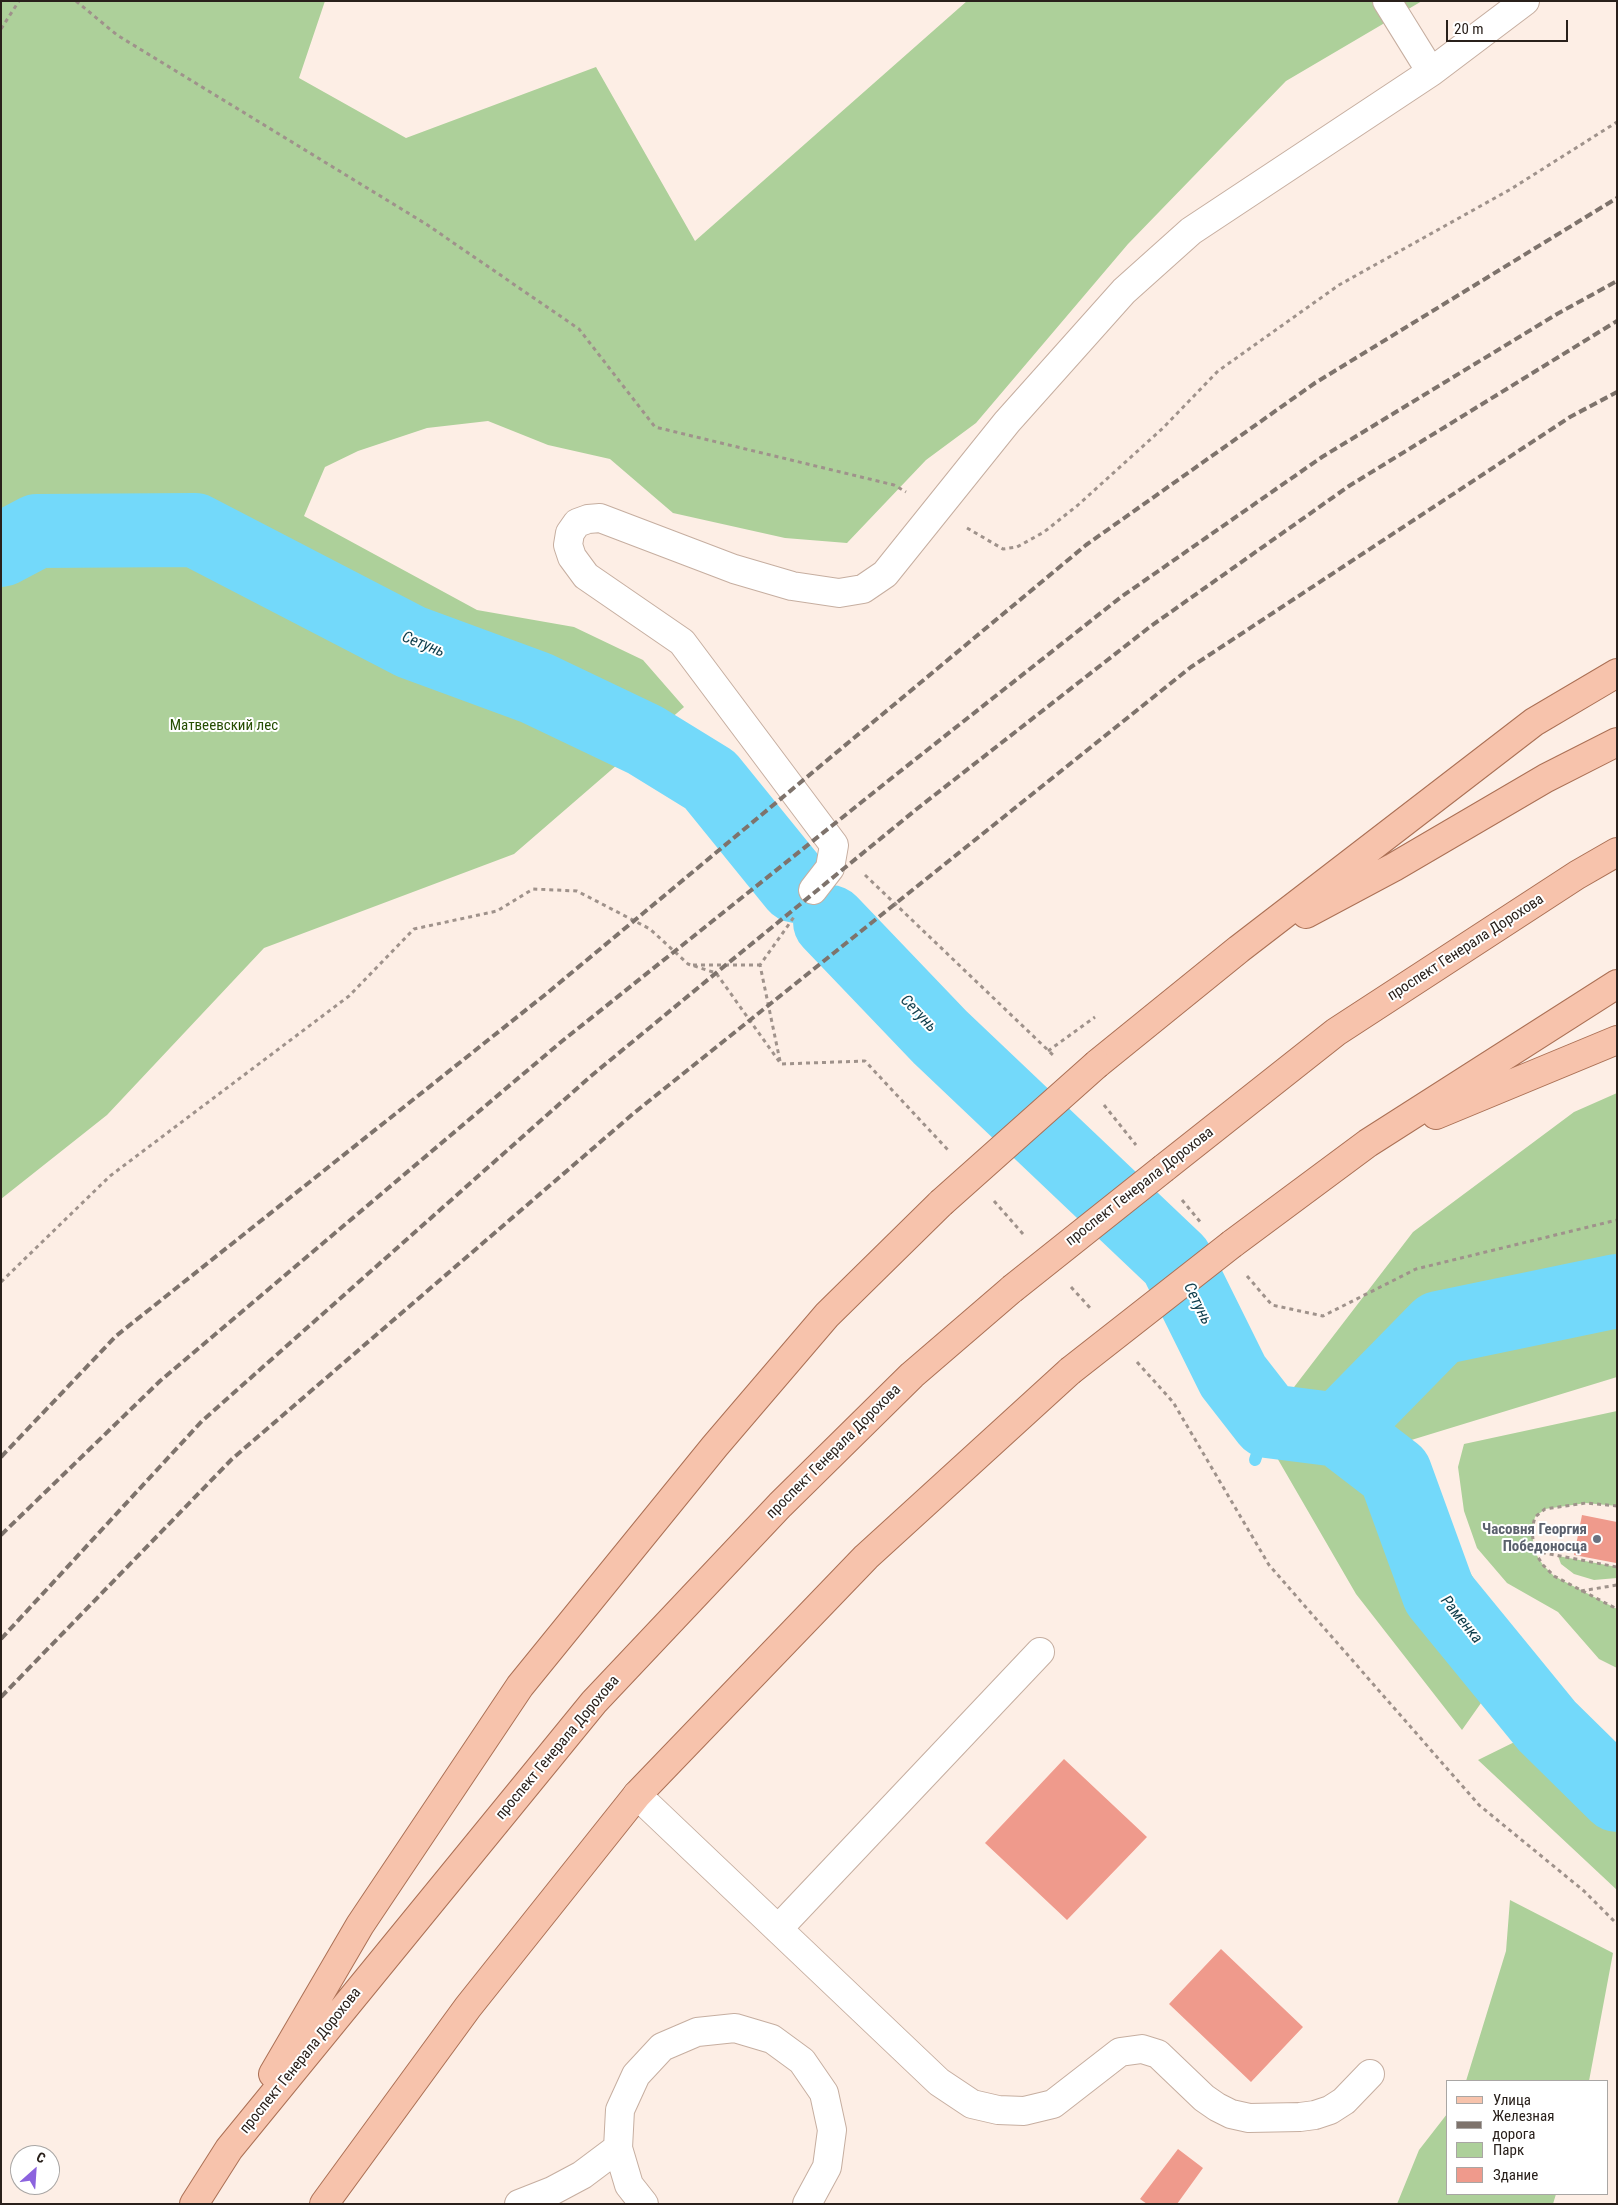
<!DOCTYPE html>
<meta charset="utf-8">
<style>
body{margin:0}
#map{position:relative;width:1618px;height:2205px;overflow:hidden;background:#fdeee5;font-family:"Roboto Condensed",sans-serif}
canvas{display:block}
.frame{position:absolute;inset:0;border:2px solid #29201b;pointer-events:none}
.legend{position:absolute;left:1446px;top:2080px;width:162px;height:115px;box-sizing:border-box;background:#fff;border:1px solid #a9a6a4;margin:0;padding:6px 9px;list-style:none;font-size:15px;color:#29201b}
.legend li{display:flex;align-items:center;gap:10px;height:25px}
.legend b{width:25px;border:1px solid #a9a6a4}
.north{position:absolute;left:10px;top:2145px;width:50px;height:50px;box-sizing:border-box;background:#fff;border:1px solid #a9a6a4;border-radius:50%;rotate:26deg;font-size:14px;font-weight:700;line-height:20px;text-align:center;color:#29201b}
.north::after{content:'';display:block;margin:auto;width:18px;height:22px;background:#8c63de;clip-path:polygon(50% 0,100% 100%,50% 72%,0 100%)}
.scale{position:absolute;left:1446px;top:20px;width:122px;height:22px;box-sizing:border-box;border:2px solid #29201b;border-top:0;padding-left:6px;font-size:15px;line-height:18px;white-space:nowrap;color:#29201b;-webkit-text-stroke:4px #fff;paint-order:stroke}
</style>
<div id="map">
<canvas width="1618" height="2205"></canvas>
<div class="frame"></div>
<ul class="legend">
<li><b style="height:6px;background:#f7c3ac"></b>Улица</li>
<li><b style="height:6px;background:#7e736c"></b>Железная дорога</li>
<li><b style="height:14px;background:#add09a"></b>Парк</li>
<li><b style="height:14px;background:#ef9a8c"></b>Здание</li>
</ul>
<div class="north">С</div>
<div class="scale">20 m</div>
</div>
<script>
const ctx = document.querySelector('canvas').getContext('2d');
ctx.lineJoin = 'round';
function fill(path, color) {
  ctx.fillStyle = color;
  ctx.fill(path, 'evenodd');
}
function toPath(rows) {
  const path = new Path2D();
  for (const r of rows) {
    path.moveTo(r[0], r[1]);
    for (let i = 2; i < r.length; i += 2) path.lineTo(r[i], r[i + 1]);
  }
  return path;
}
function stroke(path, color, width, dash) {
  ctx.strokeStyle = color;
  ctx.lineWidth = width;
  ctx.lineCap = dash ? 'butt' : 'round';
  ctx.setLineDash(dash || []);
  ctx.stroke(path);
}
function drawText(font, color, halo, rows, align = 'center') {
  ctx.font = font + ' "Roboto Condensed",sans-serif';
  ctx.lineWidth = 4;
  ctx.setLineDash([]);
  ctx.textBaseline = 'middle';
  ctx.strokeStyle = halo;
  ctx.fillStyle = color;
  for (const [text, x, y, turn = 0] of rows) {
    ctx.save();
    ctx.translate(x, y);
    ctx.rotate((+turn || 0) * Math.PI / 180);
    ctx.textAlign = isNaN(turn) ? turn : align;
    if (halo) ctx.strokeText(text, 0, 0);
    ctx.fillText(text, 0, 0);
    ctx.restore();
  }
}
const green = toPath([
 [1,1,325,1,299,78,406,138,596,67,695,241,967,1,1422,1,1286,81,1128,244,976,423,926,460,847,543,785,538,673,513,610,459,548,445,488,421,427,428,358,451,325,467,304,516,477,610,574,627,643,660,684,707,514,854,264,948,107,1115,1,1199],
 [1617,1093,1617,1377,1395,1445,1517,1652,1462,1730,1356,1594,1265,1437,1268,1421,1413,1232,1574,1112],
 [1617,1411,1617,1506,1586,1503,1545,1509,1535,1517,1532,1529,1534,1551,1543,1565,1554,1576,1617,1609,1617,1668,1599,1659,1558,1612,1507,1583,1477,1548,1464,1511,1458,1467,1464,1444],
 [1558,1556,1617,1567,1617,1578,1594,1580,1574,1574,1561,1564],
 [1547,1726,1617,1795,1617,1890,1478,1760],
 [1510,1900,1613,1953,1589,2081,1466,2081,1506,1951],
 [1447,2114,1447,2194,1556,2194,1553,2204,1397,2204,1419,2150]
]);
const stream = toPath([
 [1255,1460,1268,1421]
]);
const river = toPath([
 [1,550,37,531,195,530,411,642,536,688,645,740,710,780,796,886],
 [830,922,940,1037,1176,1261,1233,1376,1268,1421,1339,1430,1439,1328,1617,1291],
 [1339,1430,1395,1473,1439,1594,1547,1726,1617,1795]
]);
const building = toPath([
 [1582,1515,1617,1522,1616,1563,1574,1555],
 [1064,1759,1147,1837,1067,1920,985,1843],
 [1221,1949,1303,2027,1251,2082,1169,2004],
 [1178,2149,1203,2168,1177,2204,1147,2204,1140,2199]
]);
const path = toPath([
 [76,1,117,35,426,224,579,329,655,427,894,485,906,492],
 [1,29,19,1],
 [967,528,1003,549,1017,547,1044,532,1078,505,1163,428,1218,371,1339,285,1511,189,1617,122],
 [865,875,1053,1055],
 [693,965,760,965],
 [1048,1051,1095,1017],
 [780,1061,760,965,794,917],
 [1104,1105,1136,1145],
 [1182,1200,1202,1224],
 [994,1201,1023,1234],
 [1247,1276,1272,1305,1323,1316,1416,1269,1617,1220],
 [1,1282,110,1176,349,996,414,929,497,911,533,889,577,891,650,929,688,964,716,973,781,1064,865,1061,948,1150],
 [1071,1287,1092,1310],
 [1137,1362,1173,1402,1269,1565,1479,1805,1584,1891,1617,1924],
 [1617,1506,1586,1503,1545,1509,1535,1517,1532,1529,1534,1551,1543,1565,1554,1576,1617,1609],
 [1534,1551,1617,1567],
 [1581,1591,1617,1585]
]);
const minor = toPath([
 [1387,1,1431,72],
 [813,890,830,868,834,845,682,642,586,576,572,557,568,545,570,533,577,523,588,519,600,518,734,569,792,586,839,593,863,589,885,574,1007,422,1124,291,1191,231,1431,72,1525,1],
 [637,1795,939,2082,972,2104,998,2110,1024,2111,1053,2104,1120,2052,1142,2049,1158,2054,1204,2098,1217,2107,1231,2114,1249,2118,1300,2117,1315,2115,1330,2110,1344,2101,1370,2074],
 [778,1929,1040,1652],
 [519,2204,552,2191,582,2175,618,2148],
 [644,2204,629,2185,618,2148,620,2110,636,2075,662,2047,697,2032,735,2028,772,2039,802,2061,824,2093,832,2130,827,2167,807,2204]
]);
const major = toPath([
 [1306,914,1394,867,1546,778,1617,742],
 [1097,1064,1239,949,1534,722,1617,673],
 [1436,1115,1617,1040],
 [1164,1168,1336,1032,1577,875,1617,852],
 [1232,1244,1368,1143,1617,984],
 [273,2074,360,1925,520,1686,715,1446,827,1315,941,1203],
 [194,2204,229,2149,594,1702,780,1505,912,1375,1012,1289],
 [324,2204,468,2007,637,1795,866,1557,1070,1371]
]);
const rail = toPath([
 [1,1457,116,1336,546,994,1086,545,1315,383,1617,198],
 [1,1535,160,1381,561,1042,893,777,1121,597,1322,457,1557,314,1617,281],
 [1,1639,202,1421,591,1076,716,973,918,808,1151,626,1349,486,1617,321],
 [1,1697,232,1459,634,1113,1191,667,1570,417,1617,392]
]);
const majorBridge = toPath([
 [941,1203,1097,1064],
 [1012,1289,1164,1168],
 [1070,1371,1232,1244]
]);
const markers = [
 [1597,1539,5,"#6b7280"]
];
const parkNames = [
 ["Матвеевский лес",224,726]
];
const streetNames = [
 ["проспект Генерала Дорохова",1466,948,-33],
 ["проспект Генерала Дорохова",1140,1187,-38],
 ["проспект Генерала Дорохова",834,1452,-45],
 ["проспект Генерала Дорохова",558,1748,-50],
 ["проспект Генерала Дорохова",301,2061,-51]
];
const worshipNames = [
 ["Часовня Георгия",1587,1530],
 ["Победоносца",1587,1547]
];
const waterNames = [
 ["Сетунь",423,645,22],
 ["Сетунь",918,1014,46],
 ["Сетунь",1197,1304,64],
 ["Раменка",1461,1620,51]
];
fill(green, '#add09a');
stroke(stream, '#73d9fa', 12);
stroke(river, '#73d9fa', 74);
fill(building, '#ef9a8c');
stroke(minor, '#c6aea0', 30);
stroke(major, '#ab7055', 30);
stroke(path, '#9f928b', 3, [4, 4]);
stroke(minor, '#fff', 28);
stroke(major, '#f7c3ac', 28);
stroke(rail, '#7e736c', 4, [8, 4]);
stroke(majorBridge, '#ab7055', 30, []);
stroke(majorBridge, '#f7c3ac', 28);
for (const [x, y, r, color] of markers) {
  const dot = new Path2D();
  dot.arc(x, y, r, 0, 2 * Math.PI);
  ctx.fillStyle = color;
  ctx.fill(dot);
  stroke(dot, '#fff', 2);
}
drawText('15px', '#254d02', '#fff', parkNames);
drawText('15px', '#29201b', '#fff', streetNames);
drawText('bold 15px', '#5b616d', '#fff', worshipNames, 'right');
drawText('italic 16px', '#0f3e4c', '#fff', waterNames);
</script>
